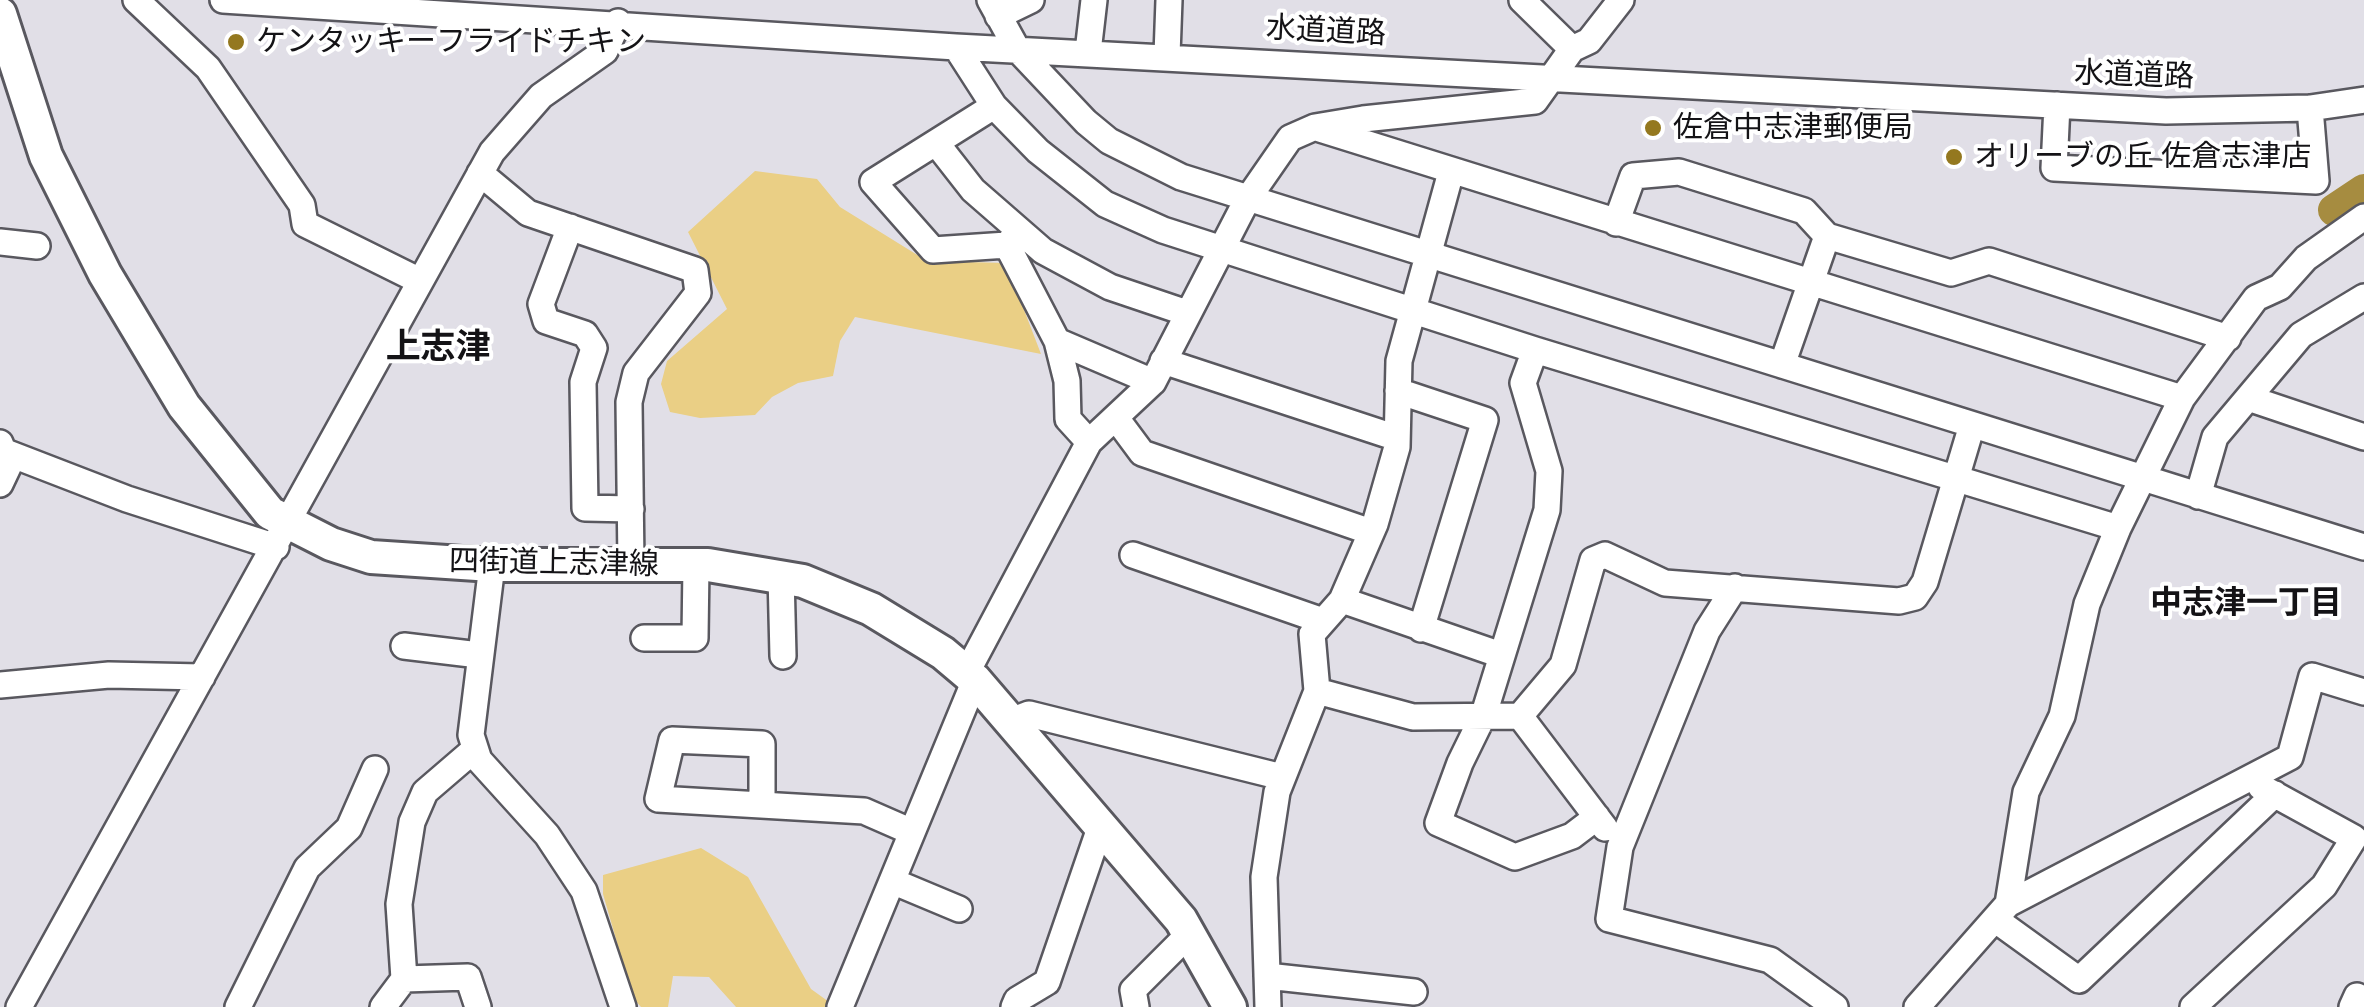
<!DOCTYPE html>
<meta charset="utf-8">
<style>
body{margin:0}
canvas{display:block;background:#e1dfe7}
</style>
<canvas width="2364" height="1007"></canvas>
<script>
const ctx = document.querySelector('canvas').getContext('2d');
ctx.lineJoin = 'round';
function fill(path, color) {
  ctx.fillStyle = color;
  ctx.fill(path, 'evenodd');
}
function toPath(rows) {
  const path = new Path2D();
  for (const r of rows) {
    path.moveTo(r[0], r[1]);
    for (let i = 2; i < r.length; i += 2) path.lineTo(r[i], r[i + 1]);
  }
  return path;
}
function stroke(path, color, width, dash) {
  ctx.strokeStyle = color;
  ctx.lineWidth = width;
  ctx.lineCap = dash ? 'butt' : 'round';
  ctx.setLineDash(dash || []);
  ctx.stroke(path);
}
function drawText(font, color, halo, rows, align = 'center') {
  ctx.font = font + ' "Public Sans","Noto Sans JP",sans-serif';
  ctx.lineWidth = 8;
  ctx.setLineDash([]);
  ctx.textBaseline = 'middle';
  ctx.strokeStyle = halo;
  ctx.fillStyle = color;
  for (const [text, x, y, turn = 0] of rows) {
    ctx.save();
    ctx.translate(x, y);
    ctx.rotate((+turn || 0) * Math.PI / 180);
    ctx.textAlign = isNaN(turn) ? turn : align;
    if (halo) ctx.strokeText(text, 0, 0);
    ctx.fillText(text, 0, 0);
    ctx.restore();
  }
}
const green = toPath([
 [755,171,817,179,840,207,927,261,1006,263,1041,354,855,317,840,341,833,376,798,383,772,397,755,415,700,418,670,412,661,384,667,361,727,309,688,232],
 [701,848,748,877,811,989,836,1007,736,1007,709,977,673,976,668,1007,641,1007,633,998,603,894,603,875]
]);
const river = toPath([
 [2334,210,2364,190]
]);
const minor = toPath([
 [136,0,208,68,302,205,305,224,420,281],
 [223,0,956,47,2166,111,2310,108,2364,100],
 [990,0,1017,49,1086,122,1109,141,1181,177,2364,547],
 [1522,0,1572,49],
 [998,16,1031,0],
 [956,47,994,106,1038,151,1105,204,1163,230,1535,350,2118,528],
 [1088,52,1094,0],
 [1167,55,1169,0],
 [2057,105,2054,168,2316,181,2310,108],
 [994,106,873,182,933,250,1007,245,1019,231],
 [1320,129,2182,398],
 [937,144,973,190,1043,251,1110,287,1187,313],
 [480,173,528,213,695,270,698,293,636,373,629,402,631,565],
 [1616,223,1633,176,1679,172,1804,211,1827,236,1951,273,1989,261,2228,338],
 [570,227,541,304,546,321,585,334,594,348,583,382,585,508,631,509],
 [0,242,37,246],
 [1007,245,1057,341,1067,381,1068,419,1089,442],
 [1057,341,1153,382],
 [1535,350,1523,383,1549,471,1547,510,1484,714,1460,763,1438,823,1515,857,1572,836,1597,817],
 [1163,361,1397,438],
 [1782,365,1827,236],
 [1398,391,1485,420,1421,629],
 [2251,399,2364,437],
 [1116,418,1142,453,1371,532],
 [0,443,9,465,0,484],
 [0,450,127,499,276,547],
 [2198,496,2215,437,2301,335,2364,297],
 [1133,555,1323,621],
 [492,565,471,735,479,760,547,835,584,891,623,1007],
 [781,575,783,656],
 [1735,587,1707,631,1620,847,1609,919,1770,960,1835,1007],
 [1342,600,1501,655],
 [644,638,695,638,696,565],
 [404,646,479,655],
 [967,672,1089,442,1153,382,1247,200,1290,138,1315,127,1363,119,1535,101,1572,49,1589,41,1621,0],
 [0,685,109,675,202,677],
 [1317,691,1413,717,1520,716,1563,665,1593,560,1605,555,1665,583,1899,601,1915,597,1925,582,1972,425],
 [1520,716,1605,828],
 [1011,721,1029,714,1282,777],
 [762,803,762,744,672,740,658,799,864,811,912,832],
 [892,881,959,909],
 [2008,904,2026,792,2062,716,2087,604,2118,528,2182,398,2256,298,2280,287,2306,258,2364,217],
 [1996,920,2079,980,2275,794],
 [1267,976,1414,992],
 [404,979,468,977,478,1007],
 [19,1007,492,152,541,96,605,51,618,22],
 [238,1007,307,868,349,828,375,769],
 [383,1007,404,979,399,904,412,822,425,792,475,749],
 [840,1007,975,680],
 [1014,1007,1017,1000,1047,982,1101,825],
 [1136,1007,1133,990,1189,934],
 [1268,1007,1264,877,1277,792,1317,691,1312,634,1342,600,1375,524,1397,447,1399,361,1451,172],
 [1917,1007,2008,904,2290,757,2312,676,2364,692],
 [2193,1007,2324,886,2354,838,2261,787],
 [2352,1007,2357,996,2364,999]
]);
const major = toPath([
 [0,14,46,156,105,274,184,406,270,513,331,544,371,557,492,565,708,565,803,581,871,609,943,653,975,680,1181,920,1230,1007]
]);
const markers = [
 [236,42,10,"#94781f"],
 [1653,128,10,"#94781f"],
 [1954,157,10,"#94781f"]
];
const streetNames = [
 ["水道道路",1326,31,3],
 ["水道道路",2134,75,2],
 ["四街道上志津線",554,563,1]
];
const poiNames = [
 ["ケンタッキーフライドチキン",256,42],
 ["佐倉中志津郵便局",1673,128],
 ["オリーブの丘 佐倉志津店",1974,157]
];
const neighbourhoodNames = [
 ["中志津一丁目",2246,603]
];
const quarterNames = [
 ["上志津",438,347]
];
fill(green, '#eacf85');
stroke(river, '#a68c40', 32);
stroke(minor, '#59585f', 30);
stroke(major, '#59585f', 38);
stroke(minor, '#fff', 25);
stroke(major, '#fff', 32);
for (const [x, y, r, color] of markers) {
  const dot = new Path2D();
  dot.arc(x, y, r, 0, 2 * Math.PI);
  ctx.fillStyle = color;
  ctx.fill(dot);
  stroke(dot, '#fff', 4);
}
drawText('30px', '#141316', '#fff', streetNames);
drawText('30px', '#141316', '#fff', poiNames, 'left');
drawText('bold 32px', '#141316', '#fff', neighbourhoodNames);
drawText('bold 35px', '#141316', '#fff', quarterNames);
</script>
